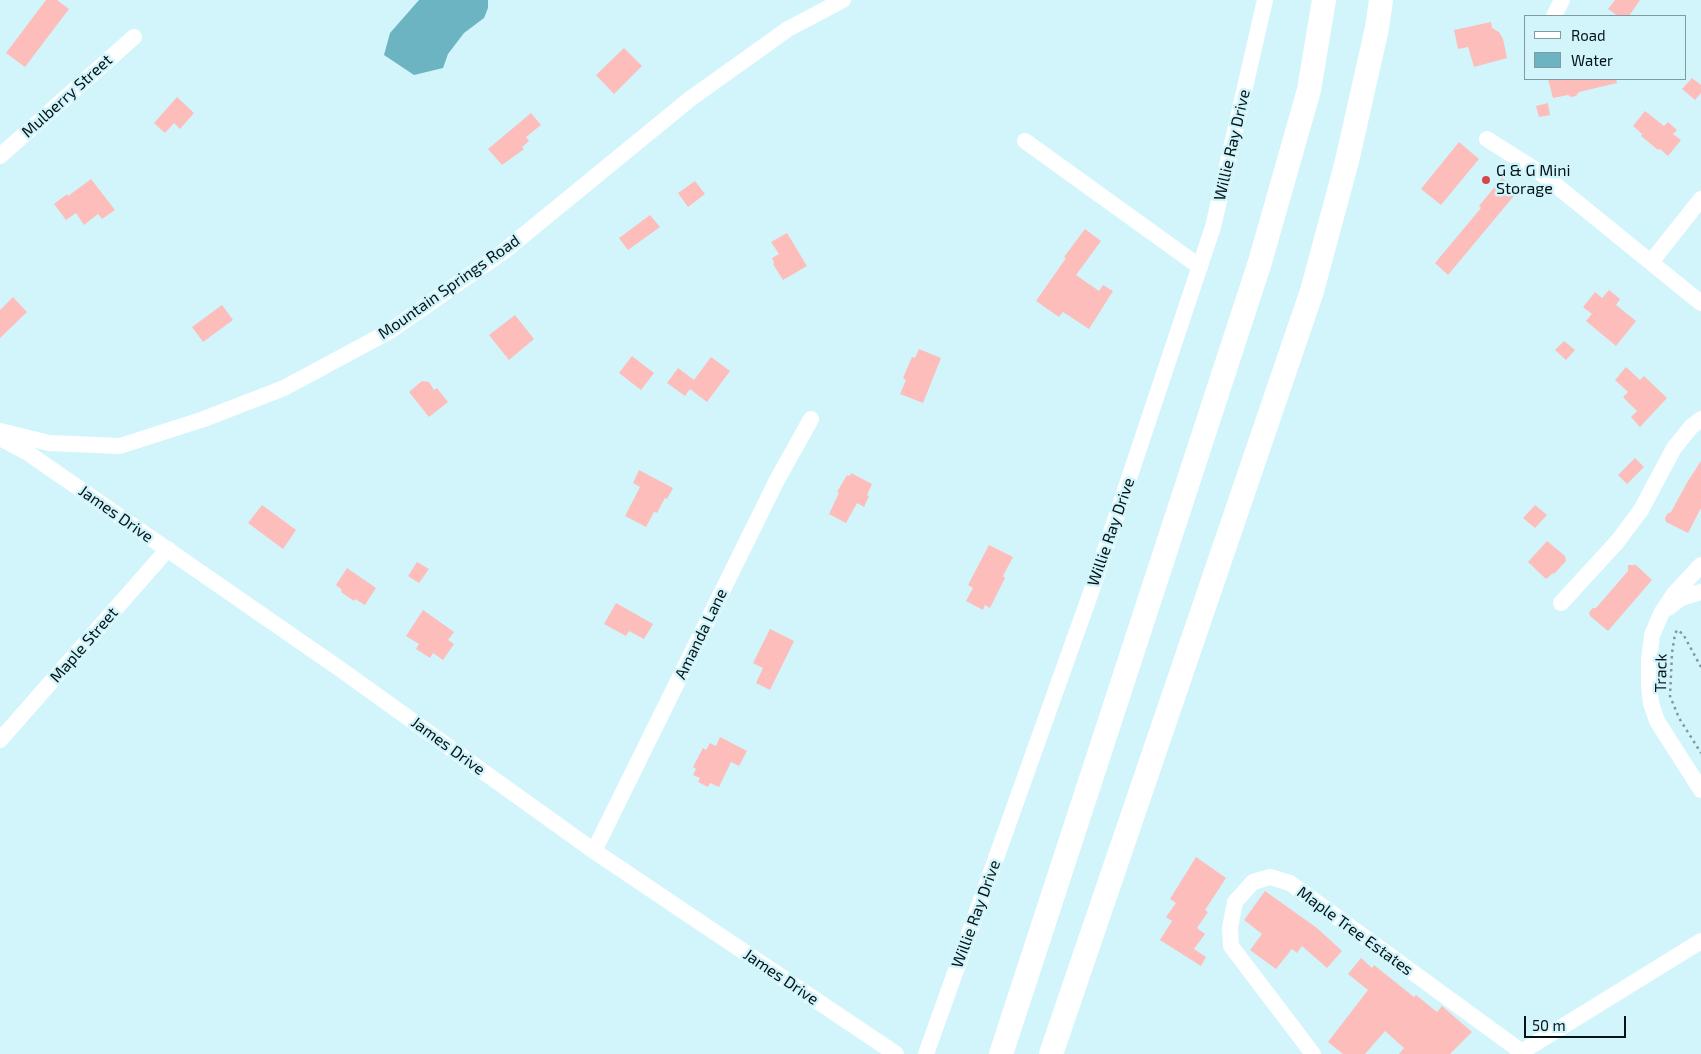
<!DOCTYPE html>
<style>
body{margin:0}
#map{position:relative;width:1701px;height:1054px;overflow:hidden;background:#d2f5fc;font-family:"Exo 2",sans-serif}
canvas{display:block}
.legend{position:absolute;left:1524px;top:15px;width:162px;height:65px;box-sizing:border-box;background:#d2f5fc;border:1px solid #809ba0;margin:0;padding:6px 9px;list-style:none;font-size:15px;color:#041317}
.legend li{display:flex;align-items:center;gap:10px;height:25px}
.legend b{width:25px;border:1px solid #809ba0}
.scale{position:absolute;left:1524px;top:1016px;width:102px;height:22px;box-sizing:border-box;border:2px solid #041317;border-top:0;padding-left:6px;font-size:15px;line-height:18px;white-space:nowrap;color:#041317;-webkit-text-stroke:4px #d2f5fc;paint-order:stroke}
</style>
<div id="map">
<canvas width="1701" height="1054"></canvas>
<ul class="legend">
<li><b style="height:6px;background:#fff"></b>Road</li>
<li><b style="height:14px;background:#6db4c2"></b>Water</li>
</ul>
<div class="scale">50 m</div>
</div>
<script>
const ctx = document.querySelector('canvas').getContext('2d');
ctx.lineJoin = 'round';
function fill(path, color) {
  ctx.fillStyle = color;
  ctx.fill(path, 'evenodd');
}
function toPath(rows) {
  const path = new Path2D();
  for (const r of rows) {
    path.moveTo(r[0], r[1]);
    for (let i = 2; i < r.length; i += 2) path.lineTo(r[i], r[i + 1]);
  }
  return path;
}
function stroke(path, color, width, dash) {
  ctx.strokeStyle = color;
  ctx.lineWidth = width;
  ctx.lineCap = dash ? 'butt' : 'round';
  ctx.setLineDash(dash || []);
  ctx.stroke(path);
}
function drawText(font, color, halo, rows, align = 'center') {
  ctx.font = font + ' "Exo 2",sans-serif';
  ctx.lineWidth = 5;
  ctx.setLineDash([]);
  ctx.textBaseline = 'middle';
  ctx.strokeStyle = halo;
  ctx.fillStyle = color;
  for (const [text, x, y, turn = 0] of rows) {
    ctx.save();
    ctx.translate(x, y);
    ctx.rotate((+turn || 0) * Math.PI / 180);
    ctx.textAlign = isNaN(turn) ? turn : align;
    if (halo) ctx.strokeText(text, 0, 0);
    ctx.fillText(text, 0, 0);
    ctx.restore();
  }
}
const water = toPath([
 [419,0,488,0,488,8,484,18,464,33,448,54,443,68,414,75,384,55,390,33]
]);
const building = toPath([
 [46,0,57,0,69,9,25,67,6,53],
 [1615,0,1640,0,1629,16,1618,16,1608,9],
 [1491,22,1492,28,1499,32,1503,39,1507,58,1474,67,1468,47,1458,49,1454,30],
 [624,48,642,66,614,94,596,75],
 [1692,78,1701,85,1701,93,1695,100,1682,89],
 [1548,79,1616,79,1617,83,1579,92,1576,96,1571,97,1568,95,1553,98],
 [177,97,194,113,180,129,174,123,165,133,154,123],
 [1548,103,1550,115,1539,117,1536,106],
 [1645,111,1664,126,1668,122,1677,130,1673,134,1681,140,1668,156,1660,149,1658,150,1641,136,1642,134,1633,126],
 [531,113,541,125,526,137,529,141,522,147,524,149,502,165,488,149],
 [1459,142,1479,159,1441,205,1421,189],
 [1502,178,1518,191,1448,275,1435,263,1481,208,1479,206],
 [91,179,115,210,102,219,98,214,84,225,76,213,66,220,54,204,67,194,68,196],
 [695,181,705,194,688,207,678,193],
 [650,215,660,227,628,250,619,238],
 [1085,229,1101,241,1076,275,1099,291,1103,285,1113,291,1089,329,1063,312,1059,317,1036,301,1066,258,1064,257],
 [787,233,807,266,783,280,773,264,774,263,772,258,779,254,771,242],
 [1609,290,1620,299,1616,305,1636,321,1616,346,1586,321,1592,314,1583,307,1595,292,1602,298],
 [13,297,27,312,0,338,0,310],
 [222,305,233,320,203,342,192,327],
 [515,315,534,339,509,360,489,335],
 [1564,341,1575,350,1566,360,1555,350],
 [919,349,941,358,923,403,900,394,906,380,903,378,912,357,915,358],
 [632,356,654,373,641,390,619,373],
 [711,357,730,371,707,402,690,389,685,396,667,383,678,368,694,380],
 [1626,367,1640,380,1644,376,1667,398,1640,427,1631,417,1637,411,1623,397,1628,392,1615,380],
 [422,381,429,382,434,390,437,388,448,402,429,417,409,392],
 [1635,458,1644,467,1627,484,1618,475],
 [1701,461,1701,508,1688,533,1666,522,1665,518,1667,514,1671,512,1688,481],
 [639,470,673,488,667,499,665,498,657,513,654,512,646,527,625,516,640,487,633,483],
 [851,473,872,484,867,495,869,496,864,507,857,503,846,523,829,514,839,493,837,492,847,475,850,476],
 [262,505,296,530,283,549,248,523],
 [1535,505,1547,515,1535,528,1523,518],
 [1547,541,1565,556,1566,561,1554,574,1553,573,1546,579,1528,562],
 [989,545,1013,557,1003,576,1005,578,990,608,985,605,983,610,966,601,973,588,968,585],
 [417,562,429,569,419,583,408,576],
 [1628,565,1636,565,1652,580,1608,631,1590,616,1589,612,1593,608,1596,608,1628,571],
 [347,568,376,588,365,605,355,599,354,601,341,592,342,590,336,585],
 [616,603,653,624,644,639,629,631,626,636,604,624],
 [423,610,454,632,448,640,454,644,443,660,433,653,430,658,416,649,419,644,406,636],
 [770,629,794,641,770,690,756,683,763,668,753,663],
 [720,737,747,751,739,766,731,762,719,787,710,783,708,787,698,782,700,778,693,775,696,769,693,767,703,748,706,750,710,743,716,746],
 [1196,857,1226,878,1205,910,1208,912,1197,928,1205,934,1194,949,1206,957,1201,966,1160,940,1172,921,1166,917,1176,903,1170,899],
 [1265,891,1317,928,1342,951,1327,968,1302,946,1297,953,1292,949,1276,969,1250,950,1262,934,1244,920],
 [1361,958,1372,968,1374,965,1414,997,1416,995,1437,1012,1442,1006,1472,1032,1450,1054,1399,1054,1404,1048,1385,1031,1365,1054,1343,1054,1328,1042,1368,990,1348,974]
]);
const path = toPath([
 [1701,667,1683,634,1677,630,1675,634,1672,653,1670,696,1679,718,1701,753]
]);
const minor = toPath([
 [1554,16,1562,0],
 [1487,139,1542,174,1701,303],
 [1025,141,1200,267],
 [0,156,134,37],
 [1651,262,1701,199],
 [0,431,49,443,120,446,204,419,284,388,390,331,503,252,690,99,788,29,843,0],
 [0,438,28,453,340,669,594,851,896,1054],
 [1701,565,1674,594,1662,612,1652,635,1649,660,1649,686,1651,703,1657,721,1701,790],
 [1561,603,1617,542,1641,510,1674,448,1691,427,1701,419],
 [1668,608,1681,598,1701,592],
 [0,740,168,549],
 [594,851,777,480,811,419],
 [926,1054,1090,595,1213,227,1265,0],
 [1313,1054,1231,946,1230,928,1235,902,1253,882,1270,877,1290,883,1522,1052],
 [1518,1054,1701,941]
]);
const highway = toPath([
 [1001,1054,1260,262,1309,90,1324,0],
 [1051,1054,1312,291,1347,161,1377,28,1381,0]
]);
const markers = [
 [1486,180,5,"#d6464f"]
];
const streetNames = [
 ["Mulberry Street",67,96,-42],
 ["Willie Ray Drive",1232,145,-77],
 ["Mountain Springs Road",449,287,-35],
 ["James Drive",116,514,35],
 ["Willie Ray Drive",1111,532,-71],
 ["Amanda Lane",701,634,-64],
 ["Maple Street",84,645,-49],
 ["Track",1661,673,-89],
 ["James Drive",448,746,36],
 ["Willie Ray Drive",976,914,-70],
 ["Maple Tree Estates",1355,931,36],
 ["James Drive",781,977,34]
];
const poiNames = [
 ["G & G Mini",1496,171],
 ["Storage",1496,189]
];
fill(water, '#6db4c2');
fill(building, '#fdbdbb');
stroke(path, '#7e999f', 2.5, [2.5, 4]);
stroke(minor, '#fff', 16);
stroke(highway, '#fff', 24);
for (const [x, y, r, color] of markers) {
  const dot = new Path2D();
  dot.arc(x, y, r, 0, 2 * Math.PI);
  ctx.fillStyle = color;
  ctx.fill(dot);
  stroke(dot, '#d2f5fc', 2);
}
drawText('16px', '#041317', '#d2f5fc', streetNames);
drawText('16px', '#041317', '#d2f5fc', poiNames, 'left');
</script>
